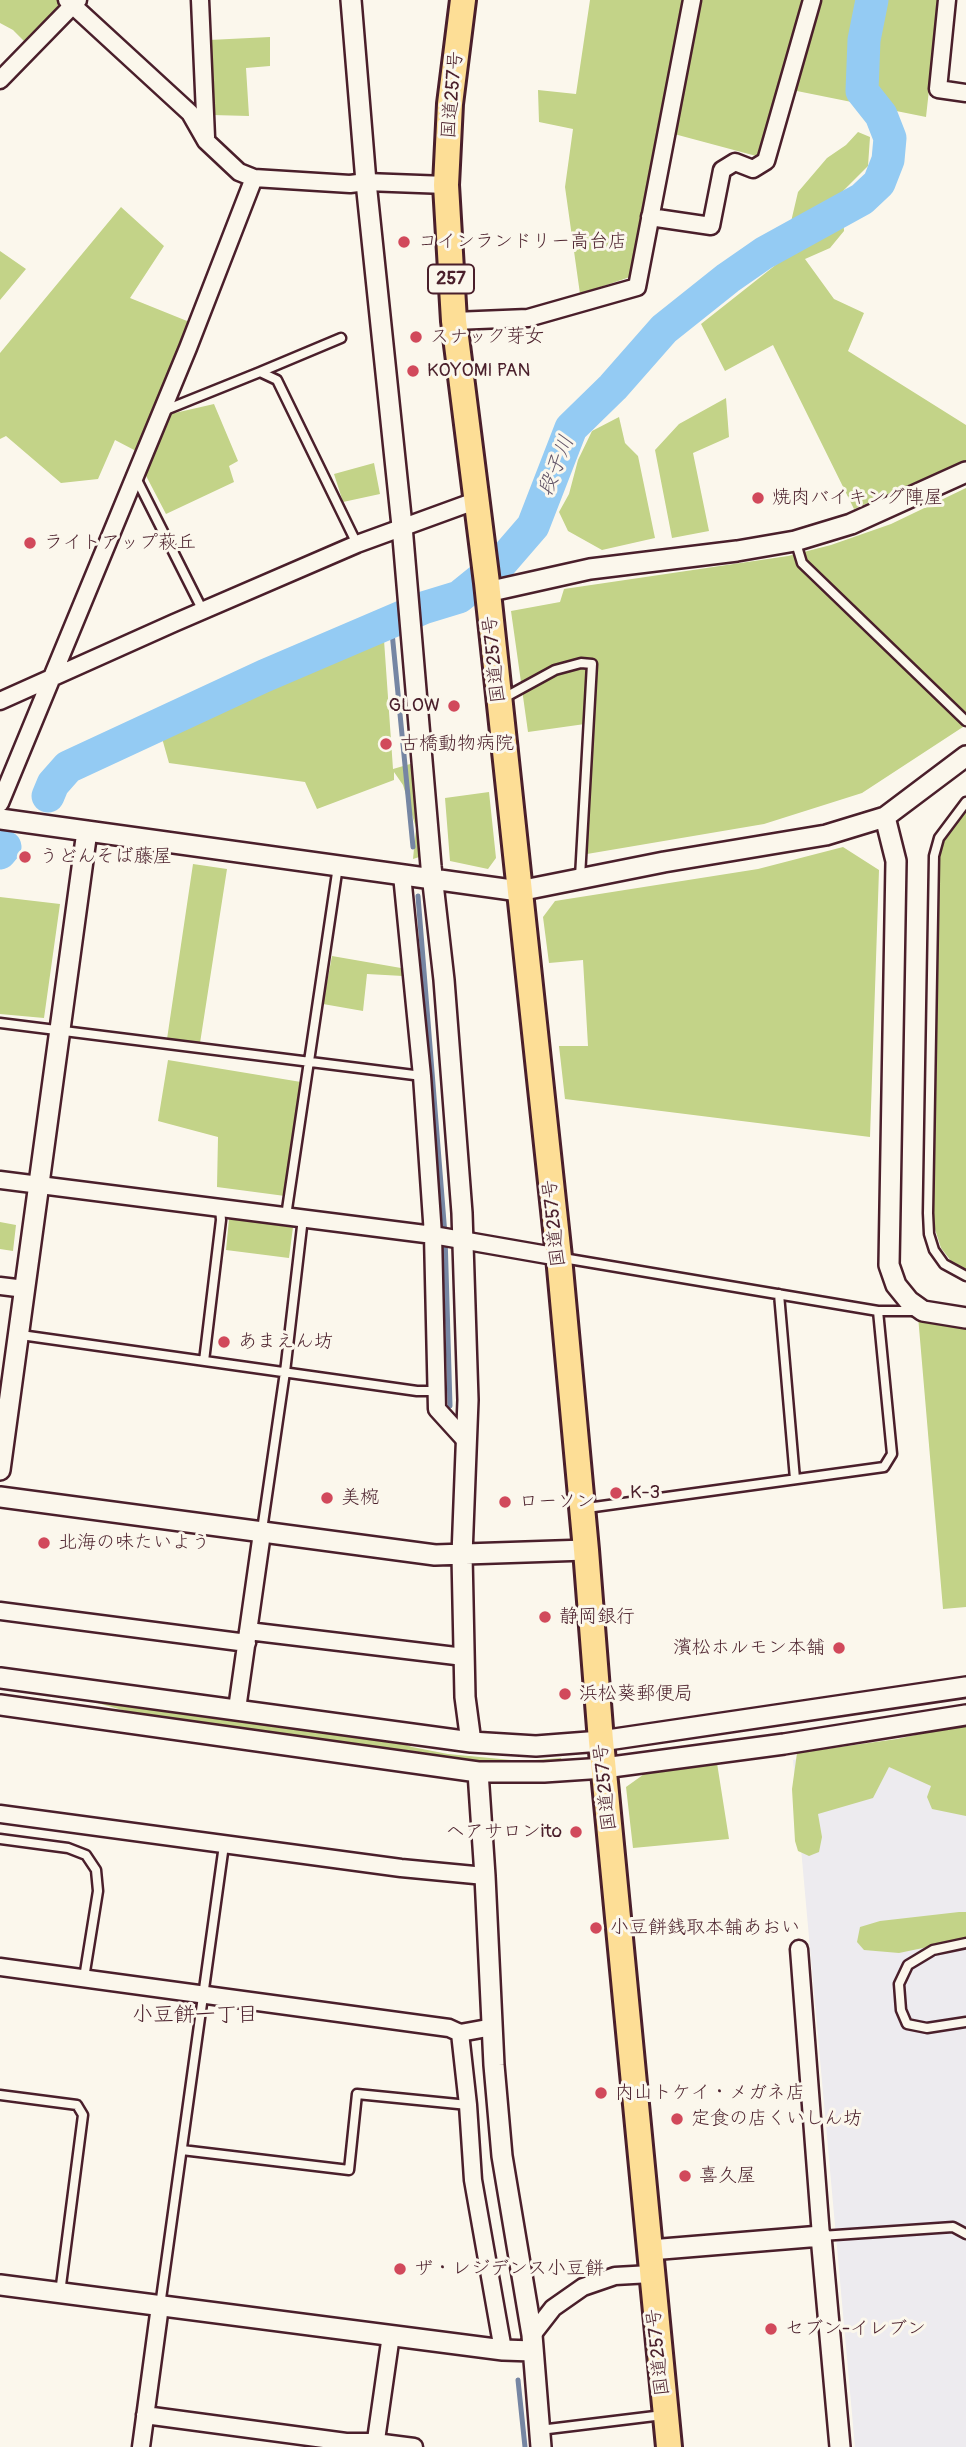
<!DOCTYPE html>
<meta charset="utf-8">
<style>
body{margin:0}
canvas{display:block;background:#fbf7ec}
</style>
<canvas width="966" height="2447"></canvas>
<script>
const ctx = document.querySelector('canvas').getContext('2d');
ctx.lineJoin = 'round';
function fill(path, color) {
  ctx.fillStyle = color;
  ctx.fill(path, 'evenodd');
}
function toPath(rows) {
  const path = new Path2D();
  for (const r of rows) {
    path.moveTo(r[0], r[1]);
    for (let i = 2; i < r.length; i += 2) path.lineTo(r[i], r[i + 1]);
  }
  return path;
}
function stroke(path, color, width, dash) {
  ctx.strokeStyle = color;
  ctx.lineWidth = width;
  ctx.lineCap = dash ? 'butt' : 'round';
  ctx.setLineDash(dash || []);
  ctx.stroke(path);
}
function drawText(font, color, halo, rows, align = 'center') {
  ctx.font = font + ' Pangolin,"Klee One",sans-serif';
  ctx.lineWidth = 6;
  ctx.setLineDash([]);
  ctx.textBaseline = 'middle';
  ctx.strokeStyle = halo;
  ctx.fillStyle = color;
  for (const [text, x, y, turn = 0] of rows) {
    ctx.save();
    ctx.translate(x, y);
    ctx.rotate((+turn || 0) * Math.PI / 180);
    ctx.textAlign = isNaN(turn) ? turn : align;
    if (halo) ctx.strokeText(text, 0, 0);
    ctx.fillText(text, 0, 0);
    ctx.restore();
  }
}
const built = toPath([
 [966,1732,966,2447,855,2447,793,1760]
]);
const green = toPath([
 [0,0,64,0,25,42,13,30,0,23],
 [590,0,939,0,926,117,782,88,760,157,663,131,630,277,580,294,565,187,573,129,539,122,538,90,576,94],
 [270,37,270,66,246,68,249,116,212,115,209,40],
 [858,132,870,137,868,166,842,192,844,231,830,248,805,259,834,299,864,313,848,351,966,425,966,460,854,509,773,345,725,371,701,324,782,260,798,192,827,158,846,145],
 [121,207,164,246,130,298,192,323,150,415,138,452,115,440,98,479,61,483,6,436,0,439,0,353],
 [0,251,26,269,0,300],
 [726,398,729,437,693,453,709,531,672,538,655,450,679,424],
 [214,404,238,461,229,466,234,482,166,514,143,470,166,415],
 [619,417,625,443,638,456,655,538,602,550,568,531,559,512,569,494,578,460,592,431],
 [374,463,380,494,343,502,334,474],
 [966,488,966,725,862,793,764,824,587,854,592,723,528,732,511,611,560,602,564,589,788,556,831,545,891,524],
 [384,640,393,769,424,760,432,853,413,859,416,828,403,785,394,772,394,780,317,809,305,782,169,763,160,731],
 [489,792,496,858,488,869,450,861,445,798],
 [966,810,966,1273,955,1266,941,1248,934,1226,933,1201,937,868,942,844,953,823],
 [843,847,879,870,870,1137,565,1099,559,1046,588,1046,583,960,549,963,543,917,555,901,758,869],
 [193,864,227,869,200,1043,167,1039],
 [0,897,60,904,44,1018,0,1014],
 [332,956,401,968,403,976,367,974,363,1011,323,1004],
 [168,1060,301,1082,285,1196,217,1187,218,1137,158,1121],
 [229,1219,293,1227,289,1258,226,1250],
 [0,1222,16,1225,13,1251,0,1249],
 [918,1316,966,1325,966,1607,943,1609],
 [94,1698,399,1742,412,1747,448,1754,522,1761,561,1758,562,1764,475,1763,147,1717,94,1702],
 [966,1724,966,1816,932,1809,927,1797,931,1786,889,1767,873,1798,818,1814,822,1837,819,1852,809,1856,798,1851,795,1841,792,1789,797,1753,897,1739],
 [717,1763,729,1839,633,1848,626,1787,647,1772],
 [959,1912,966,1912,966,1939,899,1953,864,1950,857,1942,860,1927,880,1921]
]);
const stream = toPath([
 [391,622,413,847],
 [418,896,445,1235,450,1406],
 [518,2380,525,2447]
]);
const river = toPath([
 [48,796,53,784,68,767,264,676,423,608,459,597,501,563,533,526,571,428,613,387,664,329,728,278,764,253,862,199,879,183,888,160,890,138,881,115,862,91,864,40,872,0],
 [0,853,5,847]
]);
const service = toPath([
 [260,372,341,338],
 [163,411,260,372,277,380,357,544],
 [135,476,203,611],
 [796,543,802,563,966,721],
 [502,699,555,670,581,663,592,664,580,877],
 [966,802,939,838,934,856,928,1213,929,1234,934,1250,944,1264,966,1276],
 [0,1023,422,1076],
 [286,1216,338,866],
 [563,1258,878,1311,916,1311],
 [779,1294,795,1479],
 [21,1335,417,1391,437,1391],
 [204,1361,221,1220,220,1208],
 [587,1508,884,1467,892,1454,878,1311],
 [262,1530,285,1372,303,1218],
 [0,1839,68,1848,86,1855,96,1870,98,1891,84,1978],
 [966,1943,933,1950,908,1965,899,1984,901,2010,907,2024,927,2028,966,2022],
 [0,2095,77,2105,83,2115,60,2293],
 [182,2150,349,2170,357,2094,468,2105],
 [821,2236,953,2227,966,2234],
 [160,2306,224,1845],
 [540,2430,663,2415]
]);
const minor = toPath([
 [67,0,190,113,206,141,239,172,254,178,350,184,366,182,446,185],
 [200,0,206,137],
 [947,0,938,89,966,93],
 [0,80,78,0],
 [650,217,711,226,722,170,735,162,753,169,766,161,812,0],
 [454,321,528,318,637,287,692,0],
 [0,701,174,623,357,544,475,501],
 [0,803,188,348,254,178],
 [402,875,422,1076,433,1235,437,1409,467,1442],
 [0,1180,433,1235,559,1257],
 [0,1286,25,1289],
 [0,1611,247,1643],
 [248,1631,464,1657],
 [237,1709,262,1533],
 [0,1814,401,1868,485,1876],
 [799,1949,821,2236],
 [0,1967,449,2028,460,2033],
 [493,2027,460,2033,468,2105,473,2180,503,2350],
 [532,2335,553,2308,583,2287,615,2276,651,2274],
 [145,2415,346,2442,375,2442,414,2447],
 [141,2447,160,2306],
 [375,2447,391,2335]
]);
const tertiary = toPath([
 [351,0,366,182,402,526,431,866,444,980,462,1213,468,1400,462,1555,465,1697,471,1742],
 [487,592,590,569,737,551,795,541,851,524,966,472],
 [885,817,896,861,889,1265,896,1285,909,1301,923,1311,966,1318],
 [0,819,519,891,664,862,826,835,885,817,966,756],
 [0,1470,87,831],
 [0,1497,435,1555,586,1550],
 [0,1678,471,1742,536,1746,601,1741,966,1687],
 [0,1705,478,1772,544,1772,604,1768,784,1744,966,1715],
 [478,1772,485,1876,494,2065,502,2156,532,2335,541,2447],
 [650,2250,821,2236,840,2447],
 [0,2285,503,2350,533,2351]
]);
const trunk = toPath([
 [463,0,450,104,446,185,454,321,487,583,559,1257,586,1550,601,1741,669,2447]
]);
const markers = [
 [404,242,7,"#d1495b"],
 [416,337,7,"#d1495b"],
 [413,371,7,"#d1495b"],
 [758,498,7,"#d1495b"],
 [30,543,7,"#d1495b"],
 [454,706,7,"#d1495b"],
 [386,744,7,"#d1495b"],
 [25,857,7,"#d1495b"],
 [224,1342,7,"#d1495b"],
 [616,1493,7,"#d1495b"],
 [327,1498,7,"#d1495b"],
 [505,1502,7,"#d1495b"],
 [44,1543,7,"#d1495b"],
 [545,1617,7,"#d1495b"],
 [839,1648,7,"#d1495b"],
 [565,1694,7,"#d1495b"],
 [576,1832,7,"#d1495b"],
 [596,1928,7,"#d1495b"],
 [601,2093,7,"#d1495b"],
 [677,2119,7,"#d1495b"],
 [685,2176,7,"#d1495b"],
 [400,2269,7,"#d1495b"],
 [771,2329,7,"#d1495b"]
];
const shields = [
 [451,279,46]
];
const shieldNames = [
 ["257",451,279]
];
const streetNames = [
 ["国道257号",453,95,-85],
 ["国道257号",495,659,-96],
 ["国道257号",555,1223,-96],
 ["国道257号",606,1787,-96],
 ["国道257号",659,2352,-96]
];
const poiNames = [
 ["コインランドリー高台店",418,242],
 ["スナック芽女",430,337],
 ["KOYOMI PAN",427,371],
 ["焼肉バイキング陣屋",772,498],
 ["ライトアップ萩丘",44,543],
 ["GLOW",440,706,"right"],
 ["古橋動物病院",400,744],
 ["うどんそば藤屋",39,857],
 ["あまえん坊",238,1342],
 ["K-3",630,1493],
 ["美椀",341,1498],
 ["ローソン",519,1502],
 ["北海の味たいよう",58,1543],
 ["静岡銀行",559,1617],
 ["濱松ホルモン本舗",825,1648,"right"],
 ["浜松葵郵便局",579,1694],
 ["ヘアサロンito",562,1832,"right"],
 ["小豆餅銭取本舗あおい",610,1928],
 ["内山トケイ・メガネ店",615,2093],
 ["定食の店くいしん坊",691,2119],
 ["喜久屋",699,2176],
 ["ザ・レジデンス小豆餅",414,2269],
 ["セブン-イレブン",785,2329]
];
const waterNames = [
 ["段子川",557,466,-68]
];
const neighbourhoodNames = [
 ["小豆餅一丁目",195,2016]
];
fill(built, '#edebef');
fill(green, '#c3d388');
stroke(stream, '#7686a3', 5);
stroke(river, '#94cbf3', 33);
stroke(service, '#4a1f2b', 13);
stroke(minor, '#4a1f2b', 21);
stroke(tertiary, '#4a1f2b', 24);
stroke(trunk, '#4a1f2b', 30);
stroke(service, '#fbf7ec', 8);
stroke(minor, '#fbf7ec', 16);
stroke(tertiary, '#fbf7ec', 19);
stroke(trunk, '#fdde96', 24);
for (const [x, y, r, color] of markers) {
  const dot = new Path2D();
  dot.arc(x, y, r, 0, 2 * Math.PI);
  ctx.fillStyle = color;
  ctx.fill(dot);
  stroke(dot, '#fbf7ec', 2.5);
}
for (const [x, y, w] of shields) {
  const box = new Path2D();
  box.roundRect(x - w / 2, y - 14.5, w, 29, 5);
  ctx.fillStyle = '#fbf7ec';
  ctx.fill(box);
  stroke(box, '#4a1f2b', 2);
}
drawText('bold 18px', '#4a1f2b', null, shieldNames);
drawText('19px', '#4a1f2b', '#fbf7ec', streetNames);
drawText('19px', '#4a1f2b', '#fbf7ec', poiNames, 'left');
drawText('italic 21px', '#605367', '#fbf7ec', waterNames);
drawText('21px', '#4a1f2b', '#fbf7ec', neighbourhoodNames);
</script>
